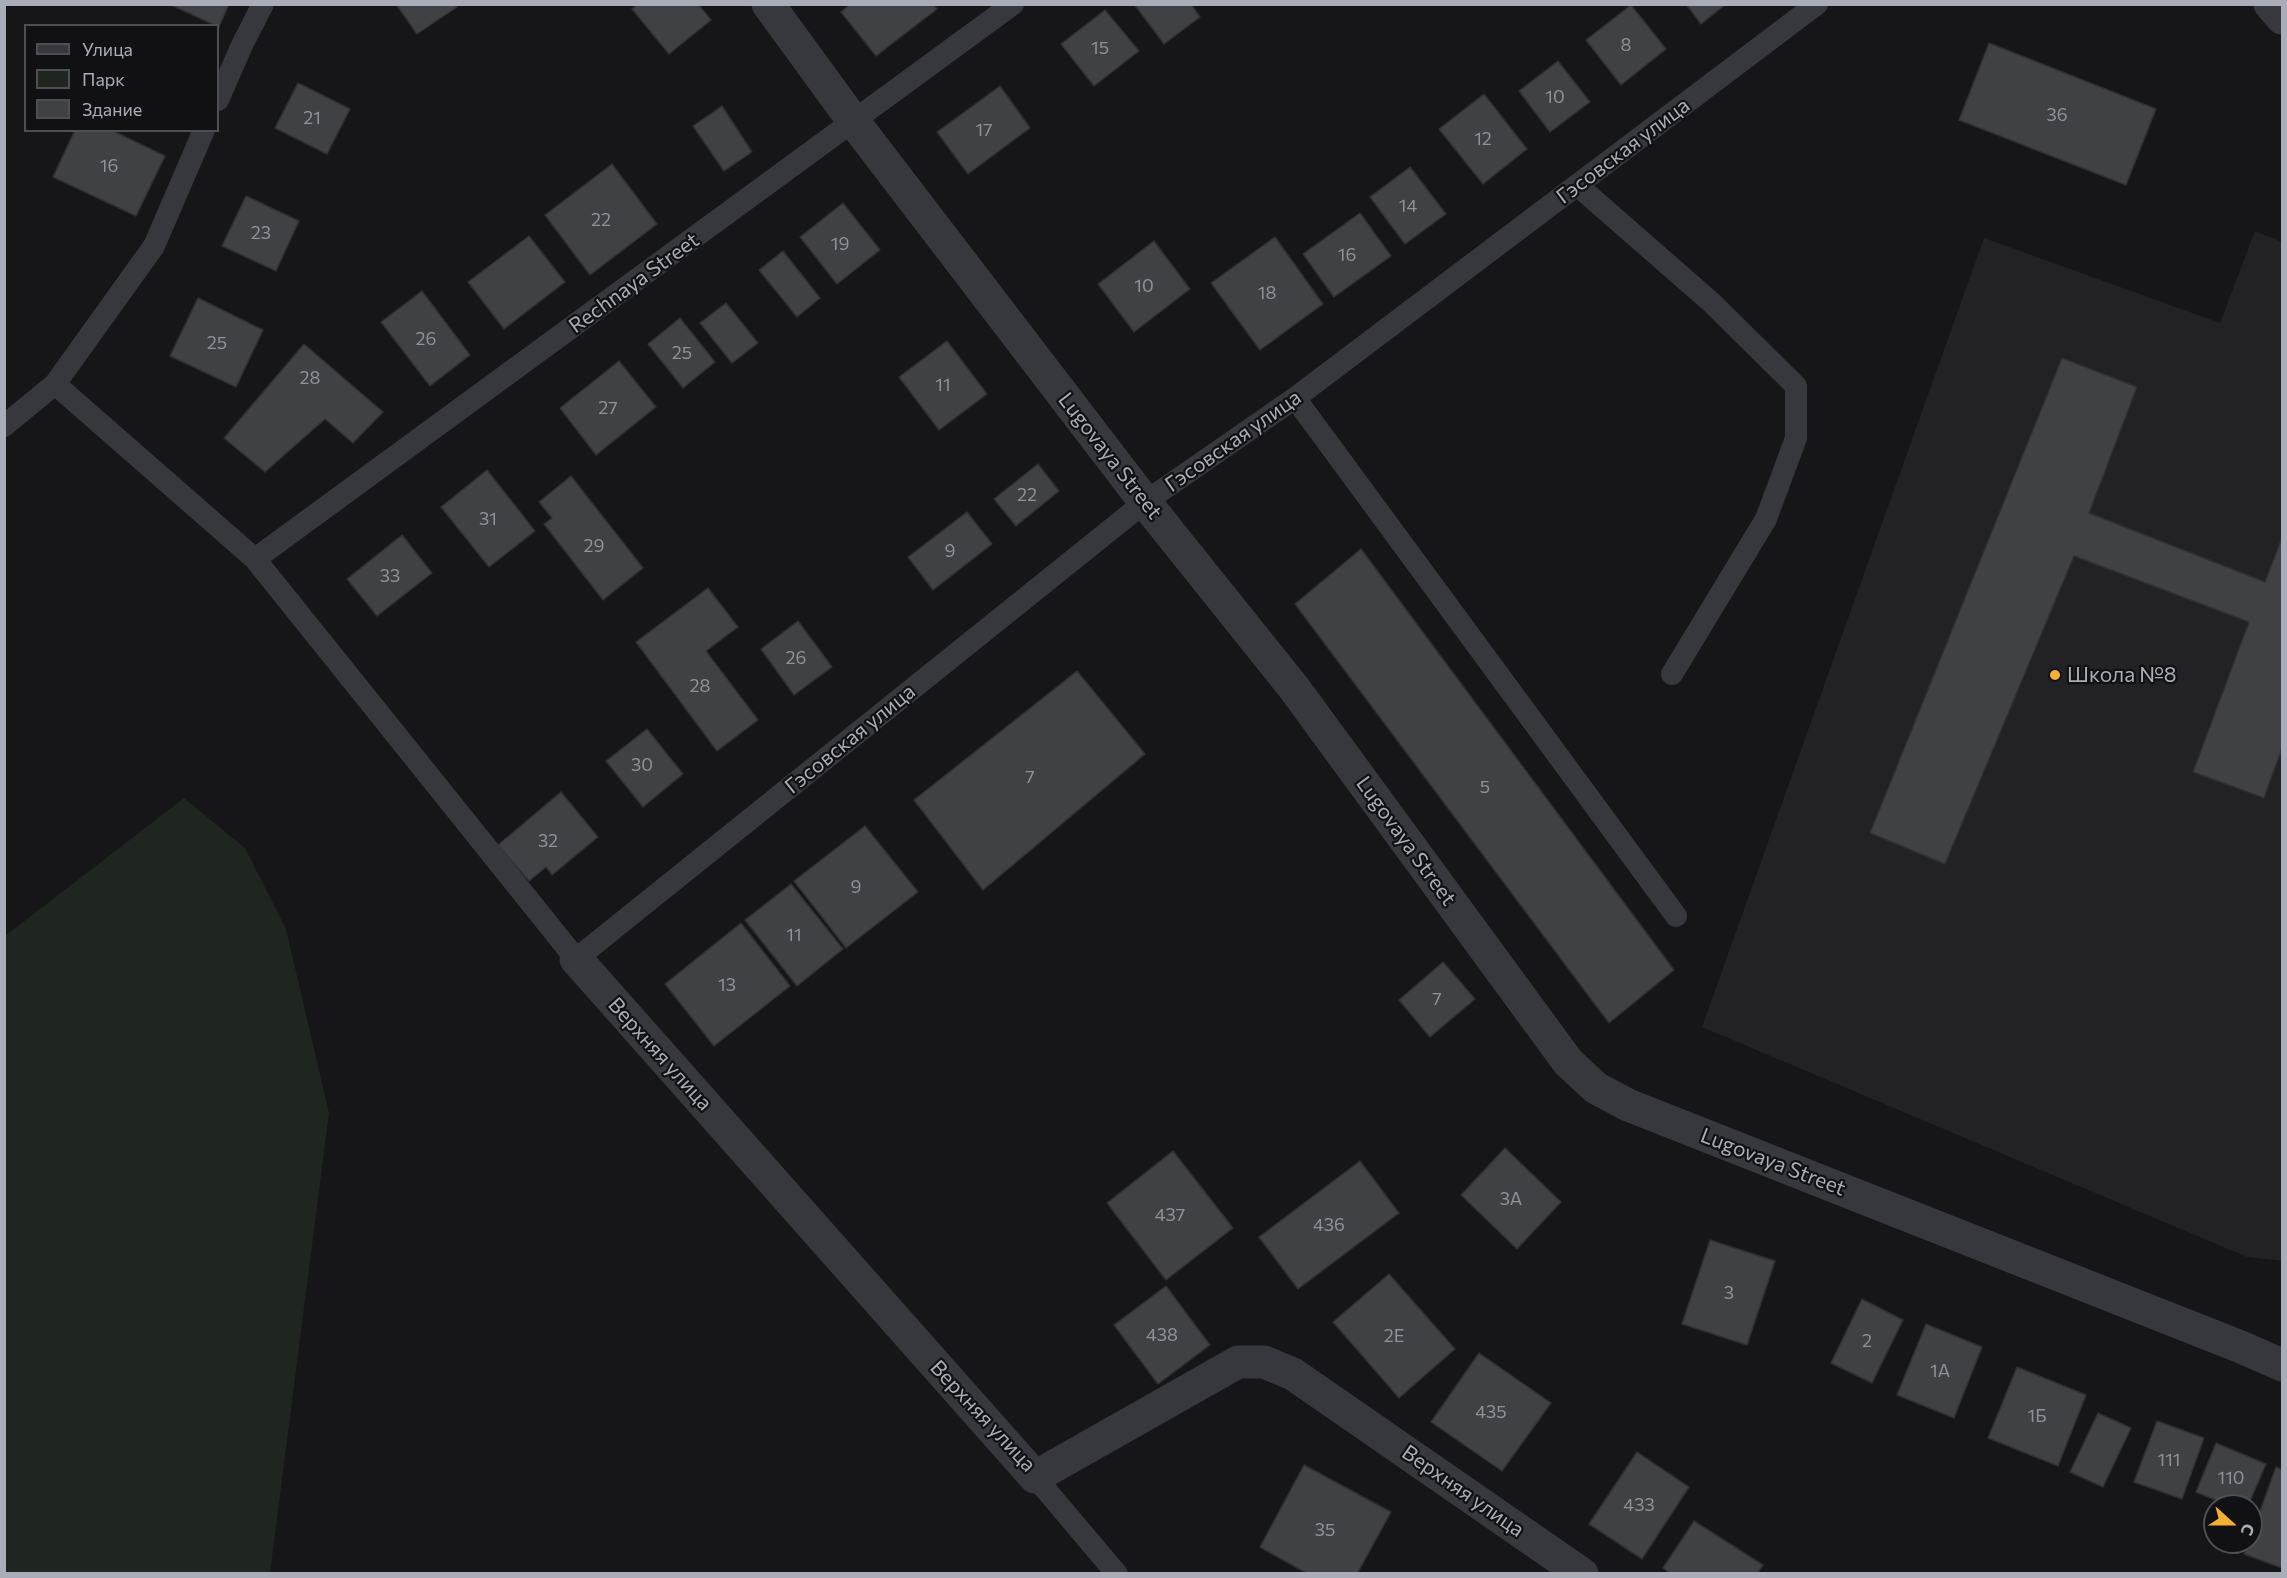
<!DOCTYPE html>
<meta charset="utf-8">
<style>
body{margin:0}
#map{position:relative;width:2287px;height:1578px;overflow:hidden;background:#161618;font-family:Commissioner,sans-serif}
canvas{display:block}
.frame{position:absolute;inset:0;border:6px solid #a8adb8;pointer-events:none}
.legend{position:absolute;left:24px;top:24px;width:195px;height:108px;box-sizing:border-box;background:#111113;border:2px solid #4d4f55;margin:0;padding:8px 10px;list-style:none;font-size:18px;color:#a8adb8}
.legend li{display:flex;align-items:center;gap:12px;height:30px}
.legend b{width:30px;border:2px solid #4d4f55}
.north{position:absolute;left:2203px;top:1494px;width:60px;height:60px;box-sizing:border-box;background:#111113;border:2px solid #4d4f55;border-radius:50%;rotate:111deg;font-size:16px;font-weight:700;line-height:24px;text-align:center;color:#a8adb8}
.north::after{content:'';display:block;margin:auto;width:21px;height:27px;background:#f2b134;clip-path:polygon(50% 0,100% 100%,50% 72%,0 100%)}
</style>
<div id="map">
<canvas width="2287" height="1578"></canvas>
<div class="frame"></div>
<ul class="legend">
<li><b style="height:8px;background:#37383d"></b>Улица</li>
<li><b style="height:16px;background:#1e261f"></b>Парк</li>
<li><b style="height:16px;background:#404145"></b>Здание</li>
</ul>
<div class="north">С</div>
</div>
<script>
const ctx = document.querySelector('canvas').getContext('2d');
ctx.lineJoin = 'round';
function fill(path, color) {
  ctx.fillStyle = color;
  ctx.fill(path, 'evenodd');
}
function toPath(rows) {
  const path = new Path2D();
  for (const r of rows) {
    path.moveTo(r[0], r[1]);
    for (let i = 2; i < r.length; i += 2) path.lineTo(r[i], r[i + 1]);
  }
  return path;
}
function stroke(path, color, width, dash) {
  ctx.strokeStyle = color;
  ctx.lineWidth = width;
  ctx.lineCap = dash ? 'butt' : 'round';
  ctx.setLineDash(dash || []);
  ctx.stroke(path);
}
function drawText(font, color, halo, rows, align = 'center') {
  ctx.font = font + ' Commissioner,sans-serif';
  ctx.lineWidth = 4.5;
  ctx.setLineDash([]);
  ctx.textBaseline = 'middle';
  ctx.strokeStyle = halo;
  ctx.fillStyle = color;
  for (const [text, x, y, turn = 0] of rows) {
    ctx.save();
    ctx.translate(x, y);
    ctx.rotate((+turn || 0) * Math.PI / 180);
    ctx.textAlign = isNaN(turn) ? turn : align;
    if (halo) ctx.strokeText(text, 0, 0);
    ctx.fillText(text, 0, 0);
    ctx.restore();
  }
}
const built = toPath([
 [2255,231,2282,242,2282,1261,2247,1257,1702,1027,1984,238,2220,323]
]);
const green = toPath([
 [184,798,245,848,286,929,329,1113,270,1573,5,1573,5,936]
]);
const building = toPath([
 [169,4,229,4,219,27,169,4],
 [396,4,456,4,457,7,417,34,396,4],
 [638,4,698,4,711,20,669,54,632,9,638,4],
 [850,4,933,4,937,9,876,56,841,12,850,4],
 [1134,4,1191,4,1200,17,1164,44,1134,4],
 [1686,4,1726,4,1701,24,1686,4],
 [1631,5,1666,49,1621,85,1586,40,1631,5],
 [1105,10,1139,51,1094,86,1061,44,1105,10],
 [1989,43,2156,109,2126,185,1959,120,1989,43],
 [1558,61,1590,102,1550,132,1519,91,1558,61],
 [298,83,350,109,327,154,275,128,298,83],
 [1000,86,1030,128,968,174,937,132,1000,86],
 [1484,94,1527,149,1483,184,1439,129,1484,94],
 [722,106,752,152,724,171,693,126,722,106],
 [75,130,111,130,165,156,136,216,53,177,75,130],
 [612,164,657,224,590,275,545,215,612,164],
 [1410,167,1446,214,1405,244,1370,197,1410,167],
 [246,196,299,221,276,271,222,246,246,196],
 [843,203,880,250,837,284,800,237,843,203],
 [1360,213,1391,256,1334,297,1303,254,1360,213],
 [529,236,565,282,504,329,468,282,529,236],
 [1275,237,1323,304,1260,350,1211,283,1275,237],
 [1154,241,1190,289,1134,332,1098,284,1154,241],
 [783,251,820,298,797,317,759,270,783,251],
 [422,291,470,355,430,386,381,322,422,291],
 [198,298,263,330,236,387,170,356,198,298],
 [726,303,758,343,732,363,700,323,726,303],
 [680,318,715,362,683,388,648,344,680,318],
 [947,341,987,394,939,430,899,377,947,341],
 [304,344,383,412,353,443,325,419,265,472,224,438,304,344],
 [2062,358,2137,387,2089,513,2265,582,2282,538,2282,748,2264,798,2193,772,2249,622,2074,556,1945,864,1870,833,2062,358],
 [619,361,656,407,596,455,560,408,619,361],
 [1038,464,1059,491,1016,526,994,499,1038,464],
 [487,470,535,531,489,567,441,507,487,470],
 [571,476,643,568,603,600,544,524,552,518,539,502,571,476],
 [967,512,992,544,933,590,908,557,967,512],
 [402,535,432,573,377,616,347,579,402,535],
 [1361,549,1674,970,1609,1023,1295,604,1361,549],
 [708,588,738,627,706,651,758,720,717,751,636,642,708,588],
 [798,621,832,667,794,695,761,649,798,621],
 [1077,671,1145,754,983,890,914,800,1077,671],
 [647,729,683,774,643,807,606,761,647,729],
 [561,792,598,837,552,875,546,867,529,881,498,845,561,792],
 [865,826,918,892,846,948,794,881,865,826],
 [791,884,843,949,797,986,745,920,791,884],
 [741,923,790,986,714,1046,665,984,741,923],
 [1443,962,1475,999,1430,1037,1399,1000,1443,962],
 [1505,1148,1561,1202,1517,1249,1461,1195,1505,1148],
 [1173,1151,1233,1228,1166,1280,1107,1203,1173,1151],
 [1360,1161,1399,1213,1298,1289,1259,1237,1360,1161],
 [1710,1240,1775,1261,1747,1345,1682,1324,1710,1240],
 [1389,1274,1455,1349,1399,1398,1333,1322,1389,1274],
 [1166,1286,1210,1345,1158,1384,1114,1325,1166,1286],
 [1862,1299,1903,1320,1872,1383,1831,1363,1862,1299],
 [1926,1324,1982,1347,1954,1418,1897,1395,1926,1324],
 [1479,1353,1551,1403,1502,1471,1431,1422,1479,1353],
 [2017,1367,2086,1395,2058,1466,1988,1438,2017,1367],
 [2098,1413,2131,1428,2103,1487,2070,1472,2098,1413],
 [2157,1421,2204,1438,2182,1499,2134,1482,2157,1421],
 [2216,1443,2266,1464,2248,1506,2230,1506,2196,1492,2216,1443],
 [1637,1452,1689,1487,1642,1559,1589,1524,1637,1452],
 [1304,1465,1391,1512,1357,1574,1308,1574,1260,1547,1304,1465],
 [2276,1467,2282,1470,2282,1568,2244,1554,2249,1542,2251,1542,2251,1536,2276,1467],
 [1694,1521,1763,1565,1757,1574,1671,1574,1663,1568,1694,1521]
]);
const service = toPath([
 [218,100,242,45,263,4],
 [1577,185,1712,303,1796,386,1796,438,1766,519,1672,674],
 [55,384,255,559,576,959,1145,502,1295,398,1817,4],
 [1295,398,1676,916],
 [4,426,55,384,154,246,204,130],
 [255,559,1013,4],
 [1035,1477,1117,1574]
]);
const minor = toPath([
 [768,4,854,122,1145,502,1294,688,1568,1062,1596,1088,1628,1105,2241,1347,2282,1365],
 [576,959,1035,1477,1238,1362,1264,1362,1293,1374,1582,1574]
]);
const tertiary = toPath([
 [2270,4,2282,18]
]);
const markers = [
 [2055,675,6,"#f2b134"]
];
const numberNames = [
 ["8",1626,45],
 ["15",1100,48],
 ["10",1555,97],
 ["36",2057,115],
 ["21",312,118],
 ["17",984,130],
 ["12",1483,139],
 ["16",109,166],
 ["14",1408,206],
 ["22",601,220],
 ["23",261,233],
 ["19",840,244],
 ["16",1347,255],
 ["10",1144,286],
 ["18",1267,293],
 ["26",426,339],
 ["25",217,343],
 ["25",682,353],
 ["28",310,378],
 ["11",943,385],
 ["27",608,408],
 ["22",1027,495],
 ["31",488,519],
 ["29",594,546],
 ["9",950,551],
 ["33",390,576],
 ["26",796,658],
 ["28",700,686],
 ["30",642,765],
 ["7",1030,777],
 ["5",1485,787],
 ["32",548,841],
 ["9",856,887],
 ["11",794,935],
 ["13",727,985],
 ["7",1437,999],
 ["3А",1511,1199],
 ["437",1170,1215],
 ["436",1329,1225],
 ["3",1729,1293],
 ["438",1162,1335],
 ["2Е",1394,1336],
 ["2",1867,1341],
 ["1А",1940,1371],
 ["435",1491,1412],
 ["1Б",2037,1416],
 ["111",2169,1460],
 ["110",2231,1478],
 ["433",1639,1505],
 ["35",1325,1530]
];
const streetNames = [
 ["Гэсовская улица",1623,151,-37],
 ["Rechnaya Street",634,283,-36],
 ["Гэсовская улица",1233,441,-35],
 ["Lugovaya Street",1110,456,52],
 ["Гэсовская улица",850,739,-39],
 ["Lugovaya Street",1406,841,54],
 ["Верхняя улица",660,1054,48],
 ["Lugovaya Street",1773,1162,21],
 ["Верхняя улица",983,1416,47],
 ["Верхняя улица",1463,1491,35]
];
const poiNames = [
 ["Школа №8",2067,675]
];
fill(built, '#222225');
fill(green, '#1e261f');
fill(building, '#404145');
stroke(building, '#303034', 1.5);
stroke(service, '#37383d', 22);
stroke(minor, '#37383d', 33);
stroke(tertiary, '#37383d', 33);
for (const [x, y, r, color] of markers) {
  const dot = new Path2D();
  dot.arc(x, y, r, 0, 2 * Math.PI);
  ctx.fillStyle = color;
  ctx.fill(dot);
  stroke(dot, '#111113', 2);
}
drawText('18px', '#8e929b', null, numberNames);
drawText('21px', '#a8adb8', '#111113', streetNames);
drawText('21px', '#a8adb8', '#111113', poiNames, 'left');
</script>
